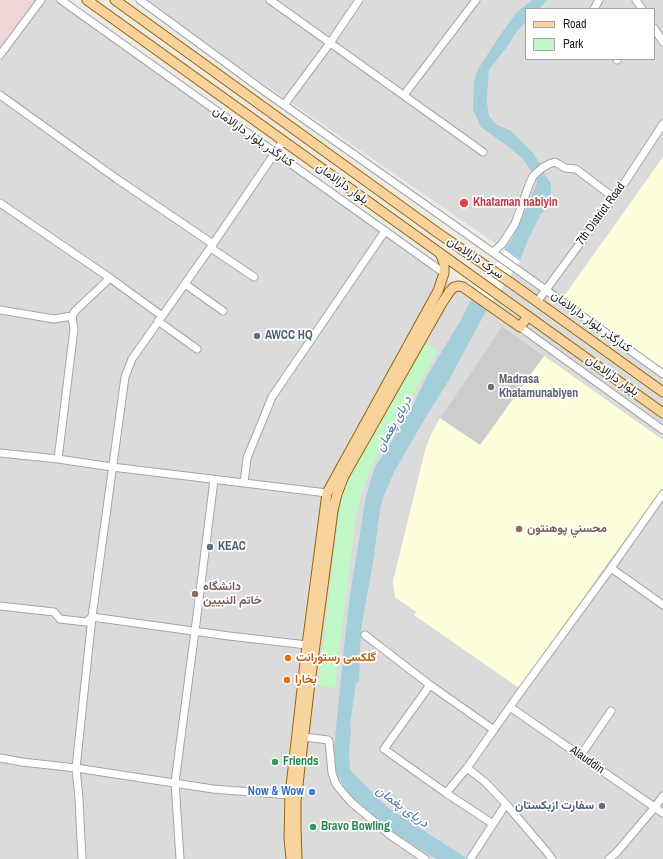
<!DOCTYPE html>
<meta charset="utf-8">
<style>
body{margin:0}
#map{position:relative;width:663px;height:859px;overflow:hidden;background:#efebe4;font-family:"Archivo Narrow",sans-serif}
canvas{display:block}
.legend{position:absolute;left:525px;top:8px;width:130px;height:52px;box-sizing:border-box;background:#fff;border:1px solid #a5a5a5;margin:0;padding:5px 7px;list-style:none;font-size:12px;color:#1e1e1e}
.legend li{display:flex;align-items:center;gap:8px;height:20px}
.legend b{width:20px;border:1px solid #a5a5a5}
</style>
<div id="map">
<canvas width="663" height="859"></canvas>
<ul class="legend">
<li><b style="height:5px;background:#f9d39e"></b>Road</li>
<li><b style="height:11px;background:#c2f8c7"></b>Park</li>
</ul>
</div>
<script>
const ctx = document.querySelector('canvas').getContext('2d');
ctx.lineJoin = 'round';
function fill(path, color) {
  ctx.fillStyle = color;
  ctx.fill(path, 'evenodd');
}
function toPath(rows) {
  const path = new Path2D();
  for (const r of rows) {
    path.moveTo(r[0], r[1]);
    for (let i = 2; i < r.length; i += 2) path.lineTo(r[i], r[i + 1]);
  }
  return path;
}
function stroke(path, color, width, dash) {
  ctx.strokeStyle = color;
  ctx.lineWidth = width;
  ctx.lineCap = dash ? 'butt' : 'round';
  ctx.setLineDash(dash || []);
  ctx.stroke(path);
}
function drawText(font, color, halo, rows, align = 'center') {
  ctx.font = font + ' "Archivo Narrow",Vazirmatn,sans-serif';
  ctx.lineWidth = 3.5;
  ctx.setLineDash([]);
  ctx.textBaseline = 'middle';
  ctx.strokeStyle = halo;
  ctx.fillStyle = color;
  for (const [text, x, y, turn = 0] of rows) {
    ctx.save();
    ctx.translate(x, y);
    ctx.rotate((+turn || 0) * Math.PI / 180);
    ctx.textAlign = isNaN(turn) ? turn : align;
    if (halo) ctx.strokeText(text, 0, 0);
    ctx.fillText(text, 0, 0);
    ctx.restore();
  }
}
const residential = toPath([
 [0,0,61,0,444,273,443,277,472,298,520,261,528,240,540,216,550,202,545,175,543,171,522,143,510,130,497,125,489,116,487,101,489,70,507,47,517,31,526,22,526,59,654,59,654,9,539,9,547,0,663,0,663,859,0,859],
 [142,0,532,0,517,12,502,32,478,69,473,110,510,148,523,159,537,181,533,194,521,221,505,250]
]);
const commercial = toPath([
 [0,0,33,0,0,46]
]);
const education = toPath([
 [663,157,663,370,562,299],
 [502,326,663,440,663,488,602,571,542,659,519,688,414,615,416,612,395,597,393,582,425,450,431,434,440,418]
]);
const religious = toPath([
 [502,326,544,356,480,445,440,418]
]);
const park = toPath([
 [423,341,438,351,372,466,362,492,356,516,335,688,318,685,340,504,346,483]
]);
const water = toPath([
 [532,0,547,0,539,9,526,9,526,22,517,31,507,47,489,70,487,101,489,116,497,125,510,130,533,153,540,164,543,171,551,184,551,191,550,202,540,216,528,240,520,261,487,309,450,378,423,422,394,472,383,498,380,510,373,563,361,629,359,682,356,683,350,726,351,729,349,754,350,769,353,773,387,807,468,859,436,859,385,828,362,808,346,791,338,776,335,766,334,748,344,647,350,595,366,496,375,467,393,439,413,405,427,376,462,318,472,298,511,240,521,221,536,185,537,181,536,179,523,159,510,148,481,127,473,110,474,81,478,69,502,32,517,12]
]);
const pier = toPath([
 [505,250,520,261,487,309,472,298]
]);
const minor = toPath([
 [61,0,444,273],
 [140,0,260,88,546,290,663,374],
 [270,0,483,152],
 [636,0,642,9],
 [594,9,599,0],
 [654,28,663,42],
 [0,55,41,0],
 [617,60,617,59],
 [0,95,117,179,213,244],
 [404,95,476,0],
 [284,105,330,43,359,0],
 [0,203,110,278,162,316],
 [211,248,254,277],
 [493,252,502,244,515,224,529,185,533,176,542,168,549,164,555,162,565,168,576,169,613,197],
 [185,284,223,311],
 [537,302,625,182,663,124],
 [0,310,54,319,72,316],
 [158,321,197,349],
 [520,327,663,430],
 [0,453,58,459,112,467,327,493],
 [58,459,74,329,72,316,75,311,110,278],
 [244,483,247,458,272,397,385,231],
 [611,568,663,605],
 [0,606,54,612,60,619,86,622,92,617,229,636,307,645],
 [365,635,430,685,494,730],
 [430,685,384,749,446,793,493,824],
 [510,707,663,813],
 [304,737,328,740,329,741,330,752,332,773,335,782,339,788,351,802,390,835,425,859],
 [581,755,611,711],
 [0,758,22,762,76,768,213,789,290,795],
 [467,768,485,782,506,804,546,851,552,859],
 [446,793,467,768,519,694,611,568,663,494],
 [471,858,506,804],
 [82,859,79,799,76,768,92,617,125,377,132,359,213,244,283,141],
 [180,859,175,782,195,631,214,480],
 [609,859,617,852,655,807,663,796]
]);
const major = toPath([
 [87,0,663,413],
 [115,0,438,233,511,283,663,392],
 [291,859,289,838,290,795,307,645,327,493,438,291,444,273,444,263,440,253],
 [297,859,296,827,296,801,310,683,333,511,337,494,344,476,442,303,450,291,454,287,458,286,463,287,520,327,528,316]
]);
const markers = [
 [464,203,5,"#e0444e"],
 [257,336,4,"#5c6f8a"],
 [491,387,4,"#6b7280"],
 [519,529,4,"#8d6e63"],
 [210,547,4,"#5c6f8a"],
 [195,594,4,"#8d6e63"],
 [288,658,4,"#e8710a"],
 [287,680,4,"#e8710a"],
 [275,762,4,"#2e9e5b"],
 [312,792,4,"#3f7fe0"],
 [602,806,4,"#5c6f8a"],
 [313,827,4,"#2e9e5b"]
];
const streetNames = [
 ["کنارگذر بلوار دارالامان",253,137,35],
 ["بلوار دارالامان",342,184,36],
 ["7th District Road",601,214,-54],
 ["سرک دارالامان",475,258,34],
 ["کنارگذر بلوار دارالامان",591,322,36],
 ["بلوار دارالامان",612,376,35],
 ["Alauddin",587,760,35]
];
const healthNames = [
 ["Khataman nabiyin",473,203]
];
const serviceNames = [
 ["AWCC HQ",265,336],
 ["KEAC",218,547],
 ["سفارت ازبکستان",594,806,"right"]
];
const worshipNames = [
 ["Madrasa",499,380],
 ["Khatamunabiyen",499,394]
];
const educationNames = [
 ["محسني پوهنتون",527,529],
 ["دانشگاه",203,587],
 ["خاتم النبیین",203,601]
];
const foodNames = [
 ["گلکسی رستورانت",296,658],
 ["بخارا",295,680]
];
const leisureNames = [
 ["Friends",283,762],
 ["Bravo Bowling",321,827]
];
const shopNames = [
 ["Now & Wow",304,792]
];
const waterNames = [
 ["دریای پغمان",394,424,-61],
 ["دریای پغمان",402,807,36]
];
fill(residential, '#dcdbdb');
fill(commercial, '#efd5d3');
fill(education, '#fefedd');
fill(religious, '#ccc');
fill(park, '#c2f8c7');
fill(water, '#a5cedb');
fill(pier, '#fff');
stroke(minor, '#a5a5a5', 9);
stroke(major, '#946604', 11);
stroke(minor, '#fff', 7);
stroke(major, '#f9d39e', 9);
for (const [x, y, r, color] of markers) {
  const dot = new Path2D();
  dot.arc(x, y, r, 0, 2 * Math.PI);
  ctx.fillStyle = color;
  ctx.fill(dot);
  stroke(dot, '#fff', 1.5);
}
drawText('12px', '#1e1e1e', '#fff', streetNames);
drawText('bold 12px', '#be3a42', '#fff', healthNames, 'left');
drawText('bold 12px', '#4e5e75', '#fff', serviceNames, 'left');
drawText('bold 12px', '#5b616d', '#fff', worshipNames, 'left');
drawText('bold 12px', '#785e54', '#fff', educationNames, 'left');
drawText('bold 12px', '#c56008', '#fff', foodNames, 'left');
drawText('bold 12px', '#27864d', '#fff', leisureNames, 'left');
drawText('bold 12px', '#366cbe', '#fff', shopNames, 'right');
drawText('italic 13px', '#4975a3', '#fff', waterNames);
</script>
